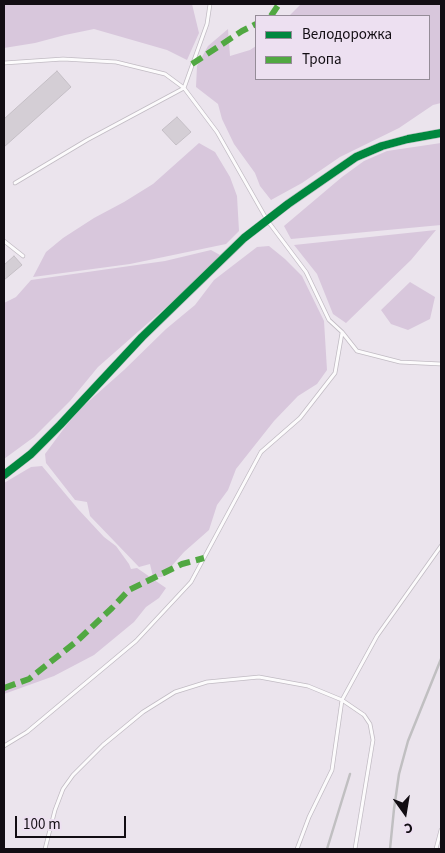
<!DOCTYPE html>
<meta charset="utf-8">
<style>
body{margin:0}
#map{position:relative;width:445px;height:853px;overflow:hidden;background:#ebe4ed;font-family:"Source Sans 3",sans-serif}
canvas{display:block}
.frame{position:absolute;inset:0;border:5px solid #120d13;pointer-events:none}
.legend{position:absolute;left:255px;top:15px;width:175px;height:65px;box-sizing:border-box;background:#ede0f1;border:1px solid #958c98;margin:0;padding:6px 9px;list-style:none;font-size:15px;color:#120d13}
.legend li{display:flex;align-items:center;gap:10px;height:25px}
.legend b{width:25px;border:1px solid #958c98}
.north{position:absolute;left:380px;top:788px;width:50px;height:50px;-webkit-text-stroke:4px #ede0f1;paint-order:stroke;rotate:167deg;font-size:14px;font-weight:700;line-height:20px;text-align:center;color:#120d13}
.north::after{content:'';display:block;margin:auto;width:18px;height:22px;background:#120d13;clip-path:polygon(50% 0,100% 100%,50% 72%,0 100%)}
.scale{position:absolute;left:15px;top:816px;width:111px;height:22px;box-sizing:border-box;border:2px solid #120d13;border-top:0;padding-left:6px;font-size:15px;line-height:18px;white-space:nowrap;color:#120d13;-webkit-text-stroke:4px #ede0f1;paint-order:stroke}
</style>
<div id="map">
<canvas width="445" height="853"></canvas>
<div class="frame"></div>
<ul class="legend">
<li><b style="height:6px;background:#00873e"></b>Велодорожка</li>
<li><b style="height:6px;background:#51a842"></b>Тропа</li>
</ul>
<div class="north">С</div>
<div class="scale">100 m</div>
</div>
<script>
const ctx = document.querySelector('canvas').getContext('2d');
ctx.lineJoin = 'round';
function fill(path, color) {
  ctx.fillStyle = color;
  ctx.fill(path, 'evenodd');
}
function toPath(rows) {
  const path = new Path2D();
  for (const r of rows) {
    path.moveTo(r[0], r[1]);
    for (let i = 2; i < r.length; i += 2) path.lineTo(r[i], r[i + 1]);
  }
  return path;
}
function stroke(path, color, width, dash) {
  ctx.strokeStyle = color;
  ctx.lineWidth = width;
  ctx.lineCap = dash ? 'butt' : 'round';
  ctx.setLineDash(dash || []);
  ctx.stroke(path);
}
const green = toPath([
 [4,4,192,4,199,33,187,60,167,50,94,29,65,35,35,43,4,48],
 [301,4,441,4,441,103,433,105,399,128,340,157,302,183,271,200,260,186,255,173,234,144,222,119,218,104,196,87,197,66,208,46,228,29,230,56,250,50,256,46,256,79,429,79,429,16,289,16],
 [199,143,215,152,230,177,237,196,239,231,226,244,130,264,33,277,46,252,63,238,94,218,124,202,153,184],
 [441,143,441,225,291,239,284,226,342,177,364,161,387,151],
 [436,230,411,260,346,323,333,314,317,274,294,245],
 [269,246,285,259,302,276,324,321,327,370,317,384,298,396,274,421,236,469,228,490,217,505,209,530,184,552,162,577,153,577,150,564,139,567,90,516,87,502,75,500,46,463,45,454,65,427,80,409,124,370,166,329,195,305,214,280,257,247],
 [211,250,220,255,205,273,98,367,70,401,34,437,4,459,4,303,16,297,31,280,165,261],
 [410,282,435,297,430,319,408,330,391,324,381,310],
 [42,466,78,509,104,537,116,546,129,564,131,569,137,568,166,588,159,598,146,607,134,622,94,655,54,676,4,694,4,483,31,467]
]);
const building = toPath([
 [57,71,71,87,4,147,4,119,57,71],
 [177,117,191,132,176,145,162,130,177,117],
 [14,256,22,265,4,280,4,265,14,256]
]);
const service = toPath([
 [4,63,63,59,116,62,165,74,184,88,217,132,267,220,306,272,329,320,342,332,357,351,400,362,441,364],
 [15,183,87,140,184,88,207,24,210,4],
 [4,241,23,256],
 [4,746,27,732,136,641,191,582,261,452,300,418,335,373,342,333],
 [45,849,55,810,63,789,73,775,103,745,143,712,175,692,207,682,259,677,308,686,342,700,364,715,370,724,373,740,355,849],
 [297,849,309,817,332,770,342,700,377,636,441,546],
 [436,849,441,830]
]);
const tertiary = toPath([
 [4,475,31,454,60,425,142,337,244,238,288,204,356,157,382,146,408,139,441,133]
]);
const rail = toPath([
 [327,849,350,774],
 [390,849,394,809,399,774,408,741,441,659]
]);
const quiet = toPath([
 [271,16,279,4],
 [192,64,242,31,256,24],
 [4,688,29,679,77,641,112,608,129,590,182,564,204,558]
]);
const cycleway = toPath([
 [4,475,31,454,60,425,142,337,244,238,288,204,356,157,382,146,408,139,441,133]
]);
fill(green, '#d8c7dc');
fill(building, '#d4ced5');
stroke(building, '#c4bec5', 1);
stroke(service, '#c1bbc3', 4.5);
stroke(tertiary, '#c1bbc3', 9);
stroke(service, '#fcfbfc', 3);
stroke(tertiary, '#fcfbfc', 8);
stroke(rail, '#c0bfc1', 2.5);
stroke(quiet, '#51a842', 6, [12, 6]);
stroke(cycleway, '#00873e', 8);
</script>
